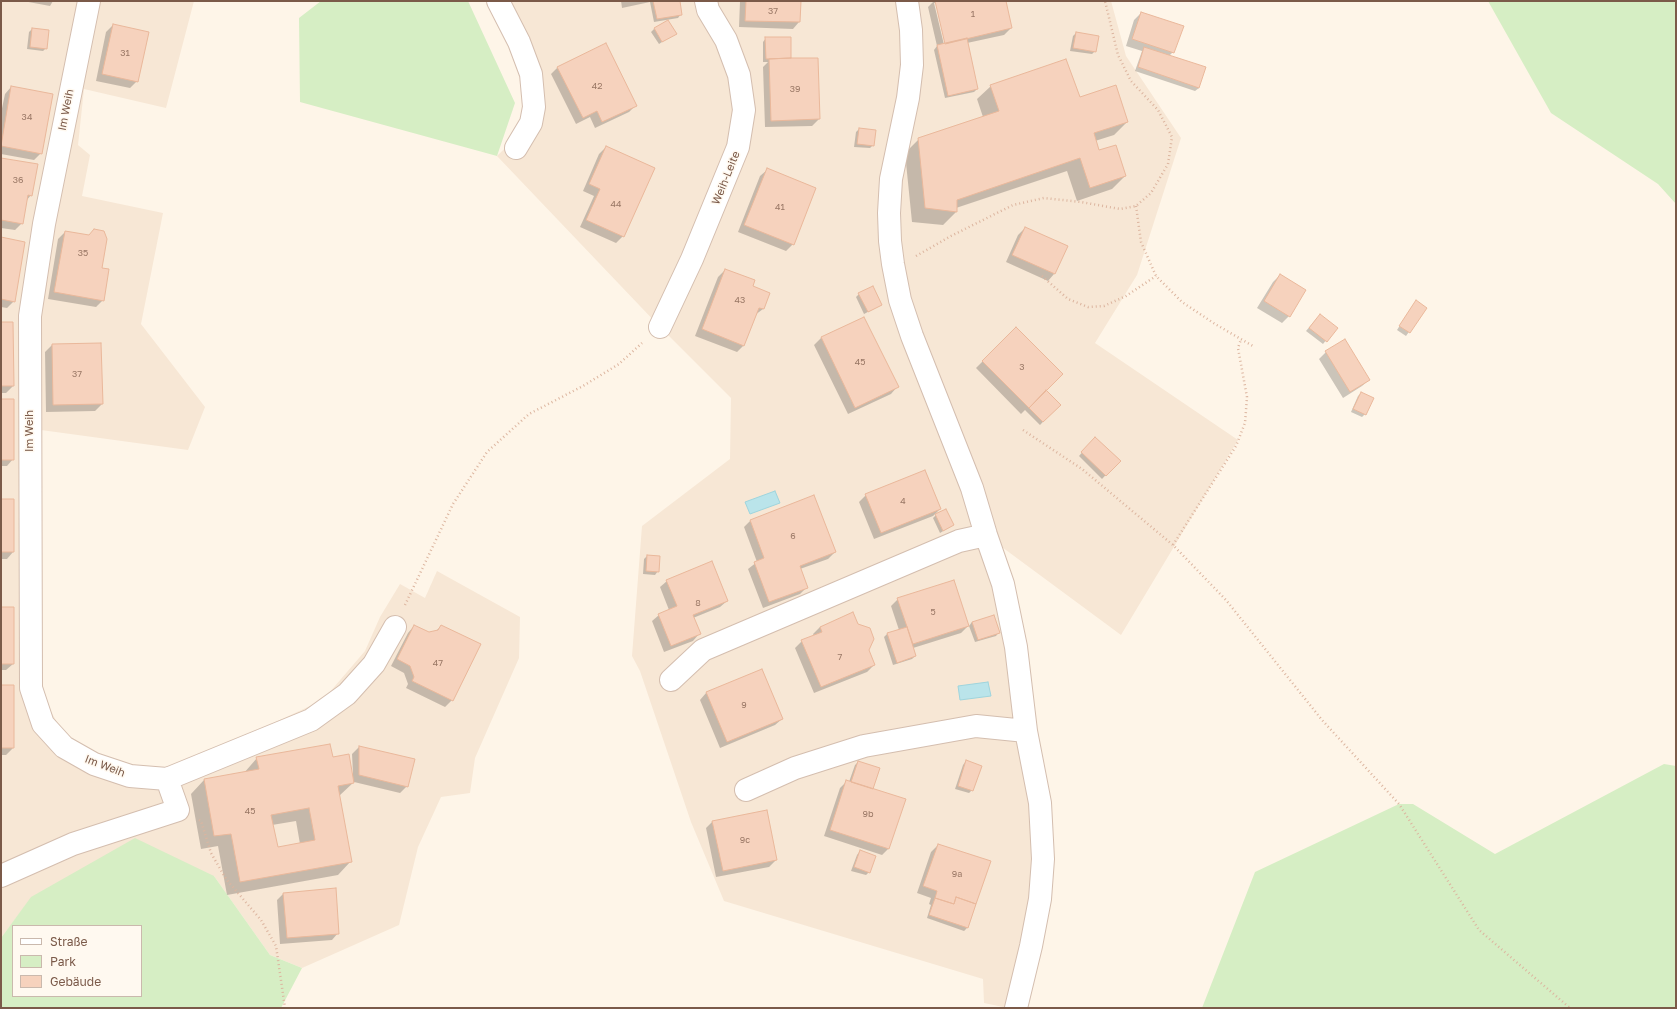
<!DOCTYPE html>
<meta charset="utf-8">
<style>
body{margin:0}
#map{position:relative;width:1677px;height:1009px;overflow:hidden;background:#fef5e8;font-family:"Golos Text",sans-serif}
canvas{display:block}
.frame{position:absolute;inset:0;border:2px solid #7b5a49;pointer-events:none}
.legend{position:absolute;left:12px;top:925px;width:130px;height:72px;box-sizing:border-box;background:#fff9f0;border:1px solid #cab9ad;margin:0;padding:5px 7px;list-style:none;font-size:12px;color:#7b5a49}
.legend li{display:flex;align-items:center;gap:8px;height:20px}
.legend b{width:20px;border:1px solid #cab9ad}
</style>
<div id="map">
<canvas width="1677" height="1009"></canvas>
<div class="frame"></div>
<ul class="legend">
<li><b style="height:5px;background:#fff"></b>Straße</li>
<li><b style="height:11px;background:#d6eec4"></b>Park</li>
<li><b style="height:11px;background:#f6d2bd"></b>Gebäude</li>
</ul>
</div>
<script>
const ctx = document.querySelector('canvas').getContext('2d');
ctx.lineJoin = 'round';
function fill(path, color) {
  ctx.fillStyle = color;
  ctx.fill(path, 'evenodd');
}
function toPath(rows) {
  const path = new Path2D();
  for (const r of rows) {
    path.moveTo(r[0], r[1]);
    for (let i = 2; i < r.length; i += 2) path.lineTo(r[i], r[i + 1]);
  }
  return path;
}
function stroke(path, color, width, dash) {
  ctx.strokeStyle = color;
  ctx.lineWidth = width;
  ctx.lineCap = dash ? 'butt' : 'round';
  ctx.setLineDash(dash || []);
  ctx.stroke(path);
}
function drawText(font, color, halo, rows, align = 'center') {
  ctx.font = font + ' "Golos Text",sans-serif';
  ctx.lineWidth = 3;
  ctx.setLineDash([]);
  ctx.textBaseline = 'middle';
  ctx.strokeStyle = halo;
  ctx.fillStyle = color;
  for (const [text, x, y, turn = 0] of rows) {
    ctx.save();
    ctx.translate(x, y);
    ctx.rotate((+turn || 0) * Math.PI / 180);
    ctx.textAlign = isNaN(turn) ? turn : align;
    if (halo) ctx.strokeText(text, 0, 0);
    ctx.fillText(text, 0, 0);
    ctx.restore();
  }
}
const residential = toPath([
 [1,1,194,1,166,108,84,89,78,145,90,155,82,196,163,213,141,324,205,407,188,450,41,430,39,690,68,742,127,768,172,767,267,726,323,700,365,651,380,617,400,584,425,598,437,571,520,617,519,658,475,758,470,793,441,797,418,847,399,925,302,968,270,955,214,876,32,897,1,938],
 [498,1,1111,1,1126,56,1181,138,1137,275,1095,343,1238,440,1121,635,987,536,1043,859,1008,1008,984,1003,983,979,724,901,691,822,640,671,632,656,642,526,730,459,731,398,660,327,497,156,531,123,531,74]
]);
const green = toPath([
 [321,1,468,1,515,103,497,156,300,102,299,18],
 [1488,1,1676,1,1676,204,1658,184,1551,113],
 [1664,764,1676,766,1676,1008,1202,1008,1255,872,1399,804,1413,804,1495,854],
 [135,838,214,876,270,955,302,968,281,1008,1,1008,1,938,31,897],
 [13,926,141,926,141,996,13,996]
]);
const water = toPath([
 [775,491,780,503,750,514,745,502,775,491],
 [988,682,991,696,960,700,958,686,988,682]
]);
const shadow = toPath([
 [23,1,53,1,50,6],
 [621,1,679,1,681,14,678,18,654,22,650,2,622,8],
 [740,1,800,1,799,22,793,29,739,27],
 [934,1,1005,1,1011,28,1004,35,967,43,977,89,974,92,945,98,934,50,937,46,928,7],
 [934,3,936,3,947,48,945,49],
 [1141,13,1173,52,1169,56,1199,88,1195,91,1135,71,1142,51,1126,46,1134,20],
 [113,25,137,81,130,88,96,81,106,32],
 [32,29,46,48,43,51,27,49,29,32],
 [654,29,676,33,659,44,651,32],
 [1076,33,1095,51,1092,54,1070,51,1073,36],
 [766,38,790,58,789,59,819,119,812,126,765,127,763,67,768,62,763,62,763,42],
 [558,67,635,106,629,112,595,128,590,117,576,124,551,74],
 [991,86,1079,99,1127,122,1114,135,1095,141,1099,152,1125,176,1112,189,1077,201,1067,171,956,208,956,212,943,225,912,222,905,153,919,139,983,117,977,99],
 [11,87,41,153,34,160,1,154,1,113,5,94],
 [859,129,873,145,870,148,854,147,856,132],
 [606,147,623,236,616,243,580,227,594,196,583,191,599,154],
 [1,159,31,195,26,201,22,223,15,230,1,228],
 [767,170,793,244,786,251,738,232,760,176],
 [1025,228,1054,274,1048,281,1006,262,1018,235],
 [65,232,101,268,103,300,96,307,48,299,58,239],
 [1,238,14,301,7,308,1,307],
 [725,270,751,286,769,293,763,309,755,315,744,345,737,352,695,336,718,277],
 [1280,275,1289,316,1282,323,1257,308,1273,282],
 [859,294,881,305,864,314,856,297],
 [1413,305,1426,308,1406,336,1397,330],
 [863,318,897,387,891,394,848,414,814,345,821,338],
 [1317,318,1336,328,1323,344,1306,331],
 [1,323,13,386,6,393,1,393],
 [1016,328,1045,390,1059,405,1040,425,1025,410,1021,414,976,368],
 [100,344,102,404,95,411,46,412,45,352,52,345],
 [1326,352,1369,380,1362,386,1343,398,1319,359],
 [1361,393,1365,414,1362,417,1351,412,1358,396],
 [1,400,13,459,7,466,1,466],
 [1095,438,1119,461,1102,479,1079,456],
 [866,495,940,509,933,516,874,539,859,502],
 [1,500,13,500,13,552,7,559,1,559],
 [936,515,953,525,940,533,933,518],
 [751,520,835,552,828,559,800,569,807,587,800,594,763,608,748,569,757,562,744,527],
 [647,556,658,571,655,575,643,574,644,559],
 [667,581,727,601,720,607,693,618,699,634,693,641,664,652,652,621,659,615,669,610,660,587],
 [898,599,968,626,961,633,913,648,915,656,912,659,893,665,884,637,887,634,899,630,891,606],
 [1,608,13,664,6,670,1,670],
 [853,614,874,665,867,672,814,693,795,648,802,641,814,636,813,634,820,627],
 [972,622,999,632,996,636,975,642,969,626],
 [414,626,429,633,436,631,441,626,479,645,452,700,445,707,406,688,408,684,404,673,391,666,408,633],
 [1,686,13,686,13,748,6,755,1,755],
 [706,693,782,719,775,725,720,748,700,700],
 [359,747,407,786,400,793,354,782,339,796,351,861,338,875,227,895,218,846,201,849,191,794,204,780,244,773,257,758,332,758,353,774,352,754],
 [296,821,300,844,277,848,272,825],
 [966,761,972,790,969,793,955,789,963,765],
 [858,762,872,789,889,848,882,855,824,836,840,788,847,781,849,782,855,765],
 [713,821,776,860,769,867,716,877,706,828],
 [938,845,990,862,967,928,964,931,927,918,931,905,929,904,931,898,917,893,931,852],
 [860,851,869,872,866,875,851,871,857,855],
 [283,894,338,933,332,940,280,944,277,900]
]);
const building = toPath([
 [653,1,680,1,682,15,657,19,653,1],
 [746,1,801,1,800,22,745,21,746,1],
 [935,1,1006,1,1012,28,945,44,935,1],
 [1141,12,1184,26,1174,53,1132,39,1141,12],
 [668,20,677,34,662,42,654,28,668,20],
 [113,24,149,32,138,82,102,74,113,24],
 [32,28,49,30,47,49,30,47,32,28],
 [1076,32,1099,36,1096,52,1073,48,1076,32],
 [765,37,791,37,791,58,766,59,765,37],
 [967,38,978,89,948,96,937,45,967,38],
 [606,43,637,106,602,122,597,111,583,118,557,67,606,43],
 [1144,47,1206,67,1199,88,1138,67,1144,47],
 [791,58,818,58,820,119,771,121,769,59,791,58],
 [1066,59,1080,97,1116,85,1128,122,1094,133,1099,150,1116,145,1126,176,1090,188,1080,158,957,200,957,212,925,208,918,138,999,111,990,85,1066,59],
 [11,86,53,94,42,154,1,146,11,86],
 [859,128,876,130,874,146,857,144,859,128],
 [606,146,655,168,624,237,586,220,600,189,589,184,606,146],
 [1,158,38,164,32,196,28,195,23,224,1,220,1,158],
 [767,168,816,188,794,245,744,225,767,168],
 [1025,227,1068,246,1055,274,1012,255,1025,227],
 [94,229,104,231,107,239,102,268,109,269,104,301,54,292,65,231,89,235,94,229],
 [1,237,25,242,15,302,1,299,1,237],
 [725,269,755,280,753,286,770,293,764,309,759,308,744,346,702,329,725,269],
 [1280,274,1306,290,1290,317,1264,301,1280,274],
 [873,286,882,305,868,312,858,293,873,286],
 [1416,300,1427,308,1410,333,1399,326,1416,300],
 [1320,314,1338,328,1327,342,1309,328,1320,314],
 [864,317,899,387,855,408,821,337,864,317],
 [1,322,13,322,14,386,1,386,1,322],
 [1016,327,1063,374,1029,408,982,361,1016,327],
 [1345,339,1370,380,1350,392,1325,351,1345,339],
 [101,343,103,404,53,405,52,344,101,343],
 [1046,390,1061,405,1043,422,1029,408,1046,390],
 [1361,392,1374,398,1366,415,1353,409,1361,392],
 [1,399,14,399,14,460,1,460,1,399],
 [1095,437,1121,461,1106,476,1081,452,1095,437],
 [925,470,941,509,881,533,865,494,925,470],
 [814,495,836,552,800,566,808,588,769,602,754,562,764,558,750,520,814,495],
 [1,499,14,499,14,552,1,552,1,499],
 [946,509,954,525,943,531,935,514,946,509],
 [647,555,660,556,659,572,646,571,647,555],
 [712,561,728,601,693,615,701,634,671,646,658,614,677,606,666,580,712,561],
 [954,580,969,626,913,644,897,598,954,580],
 [1,607,14,607,14,664,1,664,1,607],
 [853,612,858,624,870,628,874,639,869,650,875,665,821,687,801,640,822,632,820,627,853,612],
 [994,615,1000,633,978,640,972,622,994,615],
 [414,625,429,632,438,630,441,625,481,644,453,701,412,681,414,677,410,666,397,659,414,625],
 [907,627,916,656,897,663,887,633,907,627],
 [762,669,783,719,727,742,706,692,762,669],
 [1,685,14,685,14,748,1,748,1,685],
 [330,744,333,757,349,754,354,783,338,786,352,862,240,882,231,834,214,836,204,779,259,769,256,757,330,744],
 [309,808,315,840,278,847,271,815,309,808],
 [359,746,415,759,408,787,359,775,359,746],
 [966,760,982,766,973,791,958,786,966,760],
 [858,761,880,768,873,789,851,782,858,761],
 [846,780,906,799,889,849,830,830,846,780],
 [767,810,777,860,723,871,712,821,767,810],
 [938,844,991,861,976,904,956,897,954,904,935,898,937,891,923,886,938,844],
 [860,850,876,856,870,873,854,867,860,850],
 [336,888,339,934,287,938,283,893,336,888],
 [956,897,976,904,968,928,929,915,935,898,954,904,956,897]
]);
const path = toPath([
 [1136,206,1141,242,1156,276,1182,302,1215,324,1253,346],
 [916,256,951,236,1013,205,1044,198,1081,202,1120,209,1136,206,1151,193,1168,164,1172,137,1158,110,1131,81,1118,55,1105,1],
 [1042,276,1068,299,1088,307,1104,306,1126,296,1156,276],
 [1023,430,1082,469,1173,545,1226,600,1322,720,1399,804,1479,930,1570,1008],
 [1173,545,1236,446,1245,423,1247,397,1238,348,1241,339],
 [405,605,453,504,487,452,529,414,583,386,619,364,642,343],
 [199,820,201,821,211,853,226,879,261,920,276,946,285,1008]
]);
const minor = toPath([
 [89,1,44,224,30,316,31,688,43,724,64,747,94,764,130,776,167,779,311,720,347,694,374,664,395,627],
 [498,1,519,42,531,74,534,107,531,123,516,148],
 [907,1,911,30,912,65,908,98,891,179,889,213,890,241,893,264,900,300,912,336,972,488,986,535,1003,584,1016,647,1026,731,1040,803,1043,859,1040,899,1031,946,1016,1008],
 [660,327,692,259,738,147,744,110,739,75,726,40,708,10,706,1],
 [671,680,703,650,959,541,986,535],
 [746,790,795,768,864,746,976,726,1026,731],
 [1,876,73,844,178,810,167,779]
]);
const numberNames = [
 ["37",773,11],
 ["1",973,14],
 ["31",125,53],
 ["42",597,86],
 ["39",795,89],
 ["34",27,117],
 ["36",18,180],
 ["44",616,204],
 ["41",780,207],
 ["35",83,253],
 ["43",740,300],
 ["45",860,362],
 ["3",1022,367],
 ["37",77,374],
 ["4",903,501],
 ["6",793,536],
 ["8",698,603],
 ["5",933,612],
 ["7",840,657],
 ["47",438,663],
 ["9",744,705],
 ["45",250,811],
 ["9b",868,814],
 ["9c",745,840],
 ["9a",957,874]
];
const streetNames = [
 ["Im Weih",66,110,-79],
 ["Weih-Leite",726,178,-68],
 ["Im Weih",30,431,-90],
 ["Im Weih",105,766,21]
];
fill(residential, '#f7e7d5');
fill(green, '#d6eec4');
fill(water, '#bae4ea');
stroke(water, '#9fd5dd', 1);
fill(shadow, '#0003');
fill(building, '#f6d2bd');
stroke(building, '#eab89b', 1);
stroke(minor, '#d4beaf', 24);
stroke(path, '#dcb59f', 2.5, [1, 3]);
stroke(minor, '#fff', 22);
drawText('9px', '#9a7866', null, numberNames);
drawText('11px', '#7b5a49', '#fff9f0', streetNames);
</script>
